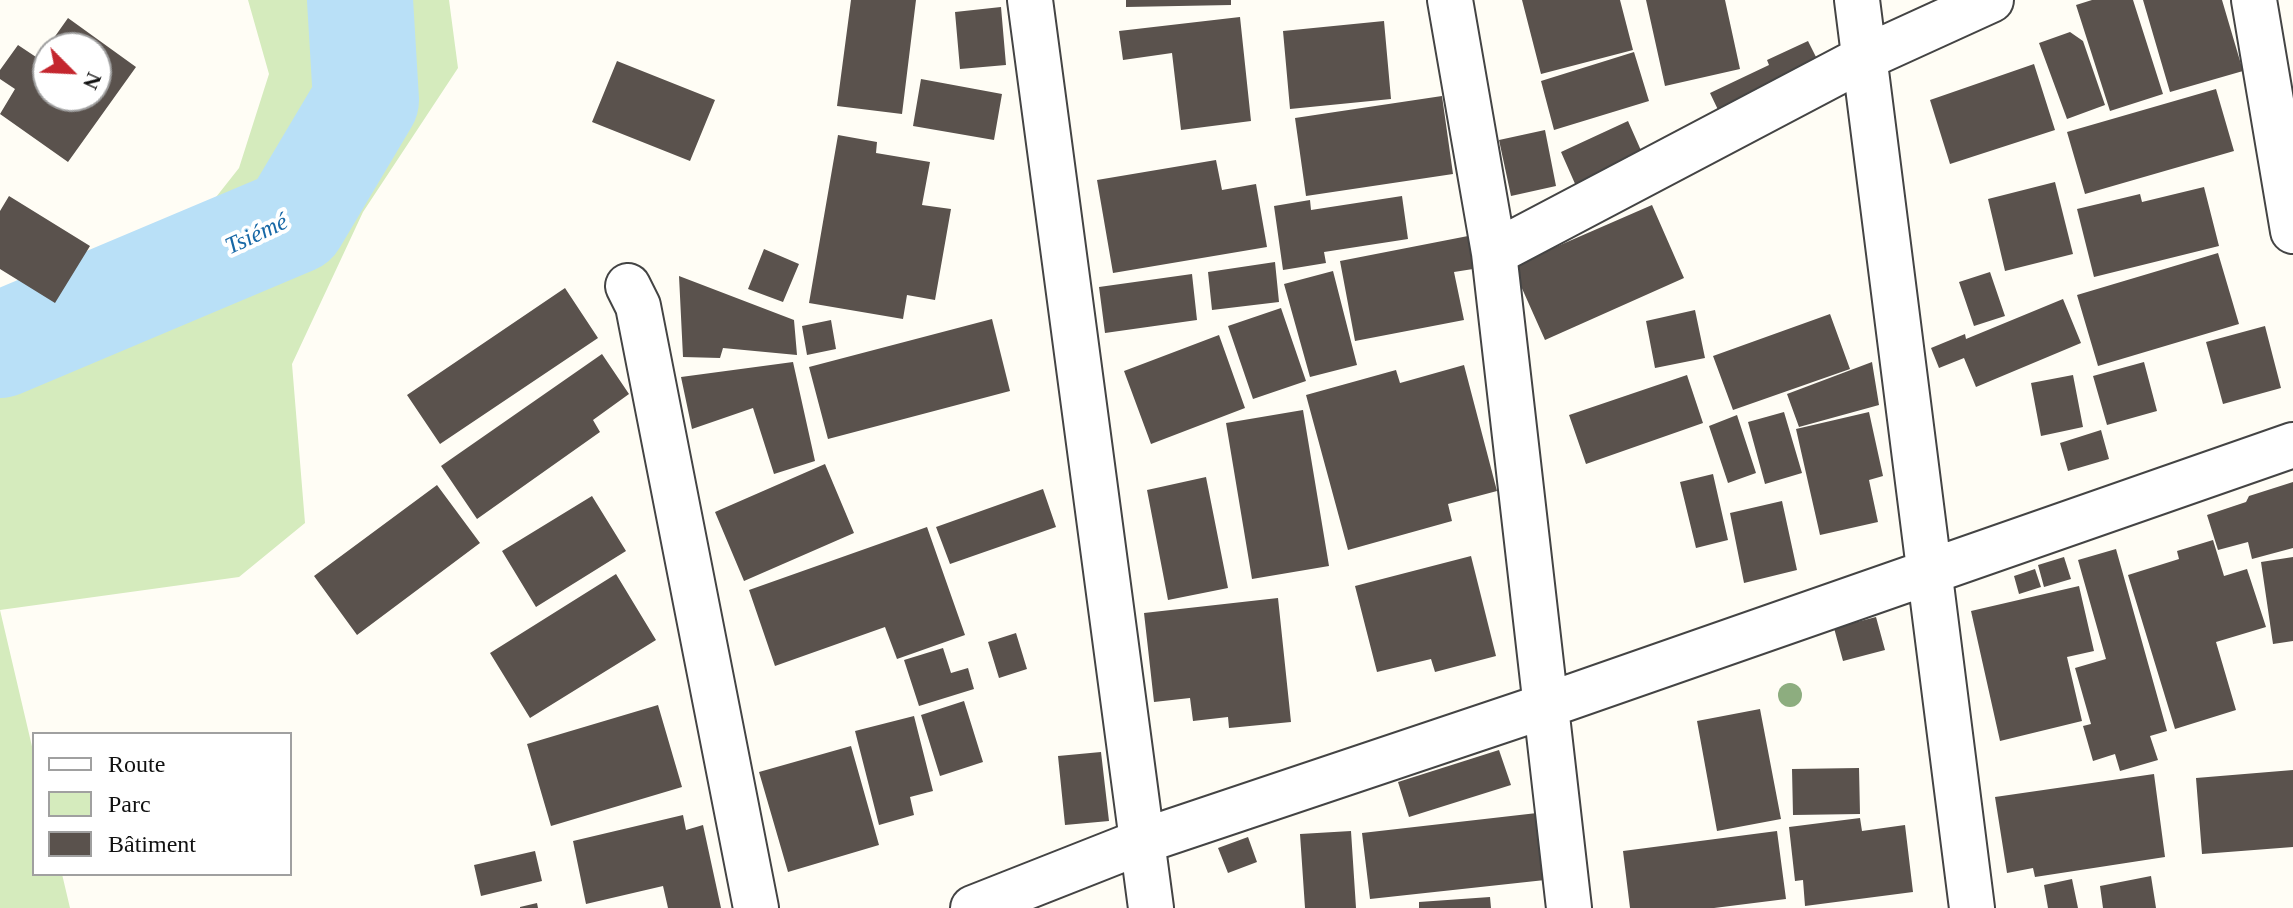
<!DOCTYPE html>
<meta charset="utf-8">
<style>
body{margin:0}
#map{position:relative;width:2293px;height:908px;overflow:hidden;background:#fffdf5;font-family:"Times New Roman",serif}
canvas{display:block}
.legend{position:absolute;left:32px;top:732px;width:260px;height:144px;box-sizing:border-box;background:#fff;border:2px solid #a0a0a0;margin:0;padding:10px 14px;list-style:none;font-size:24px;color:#111}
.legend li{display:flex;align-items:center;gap:16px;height:40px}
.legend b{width:40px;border:2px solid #a0a0a0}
.north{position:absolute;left:32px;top:32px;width:80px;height:80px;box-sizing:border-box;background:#fff;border:2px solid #a0a0a0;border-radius:50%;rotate:114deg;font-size:22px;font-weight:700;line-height:32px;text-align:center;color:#111}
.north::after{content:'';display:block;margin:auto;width:28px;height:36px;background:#c4262e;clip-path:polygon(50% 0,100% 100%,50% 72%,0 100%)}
</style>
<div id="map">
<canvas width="2293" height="908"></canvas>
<ul class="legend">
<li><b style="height:10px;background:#fff"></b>Route</li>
<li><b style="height:22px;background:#d5ebbd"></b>Parc</li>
<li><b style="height:22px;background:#5a524d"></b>Bâtiment</li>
</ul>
<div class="north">N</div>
</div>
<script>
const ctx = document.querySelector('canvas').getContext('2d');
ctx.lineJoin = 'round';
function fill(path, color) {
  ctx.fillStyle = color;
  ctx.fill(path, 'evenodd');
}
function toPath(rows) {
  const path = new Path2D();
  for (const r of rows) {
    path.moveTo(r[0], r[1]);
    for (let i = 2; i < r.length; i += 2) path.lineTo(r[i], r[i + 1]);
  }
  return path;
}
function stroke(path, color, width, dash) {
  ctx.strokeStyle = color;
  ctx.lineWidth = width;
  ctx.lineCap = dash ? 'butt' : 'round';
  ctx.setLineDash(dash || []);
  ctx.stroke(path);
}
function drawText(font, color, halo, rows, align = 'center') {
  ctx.font = font + ' "Times New Roman",serif';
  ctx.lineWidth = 8;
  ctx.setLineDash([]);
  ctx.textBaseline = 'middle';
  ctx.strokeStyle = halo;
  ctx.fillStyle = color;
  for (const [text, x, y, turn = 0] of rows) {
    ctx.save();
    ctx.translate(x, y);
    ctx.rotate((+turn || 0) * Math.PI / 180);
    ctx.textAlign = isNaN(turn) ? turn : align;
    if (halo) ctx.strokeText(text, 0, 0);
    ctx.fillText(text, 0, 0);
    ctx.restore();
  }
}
const green = toPath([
 [248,0,449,0,458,68,363,212,292,364,305,523,239,577,0,610,34,755,34,874,62,874,70,908,0,908,0,345,149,282,239,168,269,74]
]);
const river = toPath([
 [0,345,294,221,366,100,360,0]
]);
const building = toPath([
 [851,0,916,0,902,114,837,106],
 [1126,0,1231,0,1231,5,1126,7],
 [1522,0,1620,0,1633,50,1541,74],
 [1646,0,1725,0,1740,69,1665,86],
 [2092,0,2133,0,2163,94,2110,111,2076,5],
 [2143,0,2222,0,2243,71,2170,92],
 [1001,7,1006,65,960,69,955,12],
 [1240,17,1251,121,1181,130,1172,53,1123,60,1119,31],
 [68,18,136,67,68,162,0,114,15,89,0,79,0,70,18,45,39,59],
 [48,48,96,48,96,96,48,96],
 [1384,21,1391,99,1290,109,1283,31],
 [2070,32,2083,41,2105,105,2067,119,2039,43],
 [1808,41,1822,69,1721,116,1710,93,1769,65,1767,60],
 [1634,52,1649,101,1554,130,1541,81],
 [617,61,715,100,690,161,592,122],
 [2034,64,2055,130,1950,164,1930,100],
 [921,79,1002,94,994,140,913,126],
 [2216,89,2234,151,2085,194,2067,132],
 [1442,96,1453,174,1306,196,1295,118],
 [1628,121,1643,155,1576,186,1561,152],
 [1545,130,1556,186,1511,196,1499,140],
 [838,135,877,142,876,153,930,162,922,205,951,209,935,300,907,295,903,319,809,303],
 [1216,160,1222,190,1256,184,1267,247,1113,273,1097,180],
 [2055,182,2073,254,2005,271,1988,199],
 [2204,187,2219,246,2094,277,2077,209,2140,194,2142,202],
 [9,196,90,246,55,303,0,269,0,211],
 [1402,196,1408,239,1324,252,1326,263,1283,270,1274,206,1310,200,1311,210],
 [1652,205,1684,278,1545,340,1512,266],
 [1468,236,1473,269,1454,272,1464,320,1355,341,1340,261],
 [764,249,799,264,783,302,748,289],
 [2218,253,2239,324,2098,366,2077,295],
 [1275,262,1279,302,1212,310,1208,272],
 [1333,271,1357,365,1310,377,1284,284],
 [1990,272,2005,316,1974,326,1959,282],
 [1192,274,1197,320,1105,333,1099,287],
 [679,276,794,320,797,355,723,348,720,358,683,357],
 [565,288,598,338,440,444,407,395],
 [2063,299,2081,343,1976,387,1964,358,1939,368,1931,348,1965,334,1966,339],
 [1281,308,1306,381,1253,399,1228,326],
 [1695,310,1705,358,1655,368,1646,321],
 [1830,314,1850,369,1733,410,1713,356],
 [992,319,1010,391,828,439,809,367],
 [831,320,836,349,807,355,802,326],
 [2265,326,2281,388,2223,404,2206,342],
 [1219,335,1245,408,1151,444,1124,371],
 [602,354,629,394,593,420,600,432,477,519,441,466],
 [793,362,815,461,774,474,753,408,692,429,681,377],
 [1872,362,1879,405,1799,427,1787,394],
 [2144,362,2157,411,2107,425,2093,376],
 [1464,365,1497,491,1448,504,1452,521,1348,550,1306,395,1396,370,1400,383],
 [1687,375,1703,423,1586,464,1569,415],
 [2073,375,2083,427,2041,436,2031,383],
 [1303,410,1329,566,1252,579,1226,423],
 [1784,412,1802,473,1765,484,1748,422],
 [1869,412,1883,476,1869,480,1878,522,1820,535,1796,429],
 [1737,415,1756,473,1728,483,1709,426],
 [2101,430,2109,459,2068,471,2060,443],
 [825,464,854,533,744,581,715,512],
 [1713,474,1728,540,1696,548,1680,482],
 [1206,477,1228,588,1168,600,1147,490],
 [2293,482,2293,548,2252,559,2248,542,2218,550,2207,515,2246,502,2249,496],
 [437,485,480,543,357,635,314,576],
 [1043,489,1056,527,950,564,936,527],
 [592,496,626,551,536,607,502,551],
 [1782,501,1797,570,1744,583,1730,513],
 [927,527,965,635,897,659,885,627,775,666,749,590],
 [2213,540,2224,576,2247,569,2266,627,2216,642,2236,710,2175,729,2128,575,2179,559,2177,551],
 [2116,549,2167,731,2150,736,2158,760,2120,771,2115,754,2093,761,2083,726,2091,724,2075,668,2106,659,2078,560],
 [1471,556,1496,656,1435,672,1431,659,1377,672,1355,586],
 [2064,557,2071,579,2044,587,2038,565],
 [2293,557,2293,641,2273,644,2261,562],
 [2035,569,2041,587,2019,594,2014,576],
 [616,574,656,640,530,718,490,653],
 [2079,586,2094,651,2067,657,2082,721,2000,741,1971,611],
 [1278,598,1291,722,1229,728,1228,717,1193,721,1190,698,1154,702,1144,613],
 [1876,617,1885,650,1843,661,1834,628],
 [1016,633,1027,669,999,678,988,642],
 [943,648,951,673,968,668,974,689,919,706,904,660],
 [964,701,983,762,940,776,921,715],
 [658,705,682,787,551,826,527,744],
 [1760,709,1781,819,1717,831,1697,721],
 [914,716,933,791,910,797,914,815,879,825,855,731],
 [851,746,879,845,788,872,759,772],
 [1499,750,1511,785,1409,817,1398,782],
 [1101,752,1109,821,1065,825,1058,756],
 [1859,768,1860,814,1793,815,1792,769],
 [2293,770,2293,847,2202,854,2196,778],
 [2154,774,2165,857,2035,877,2033,868,2007,873,1995,797],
 [1537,813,1545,880,1370,899,1362,833],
 [683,815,686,830,703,825,721,908,668,908,663,886,586,904,573,841],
 [1860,818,1862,831,1905,825,1913,892,1805,906,1803,880,1795,881,1789,827],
 [1351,831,1356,908,1305,908,1300,834],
 [1777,831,1786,899,1714,908,1630,908,1623,851],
 [1248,837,1257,862,1228,873,1218,848],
 [535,851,542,881,481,896,474,865],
 [2151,876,2156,908,2103,908,2100,886],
 [2072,879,2078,908,2048,908,2044,885],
 [1490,897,1491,908,1419,908,1419,902],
 [537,903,538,908,520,908,520,907]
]);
const minor = toPath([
 [1030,0,1151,908],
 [1450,0,1494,253,1569,908],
 [1857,0,1972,908],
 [2254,0,2293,231],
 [1494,253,1866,57,1991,0],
 [628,286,638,306,756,908],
 [973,908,1143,841,1545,706,2293,445]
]);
const trees = [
 [1790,695]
];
const waterNames = [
 ["Tsiémé",257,235,-25]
];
fill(green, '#d5ebbd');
stroke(river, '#b9e0f7', 106);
fill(building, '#5a524d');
stroke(minor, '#444', 48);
stroke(minor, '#fff', 44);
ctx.fillStyle = '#8dad7f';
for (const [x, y] of trees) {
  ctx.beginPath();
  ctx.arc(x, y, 12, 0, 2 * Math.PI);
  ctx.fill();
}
drawText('italic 24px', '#1768a6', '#fff', waterNames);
</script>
